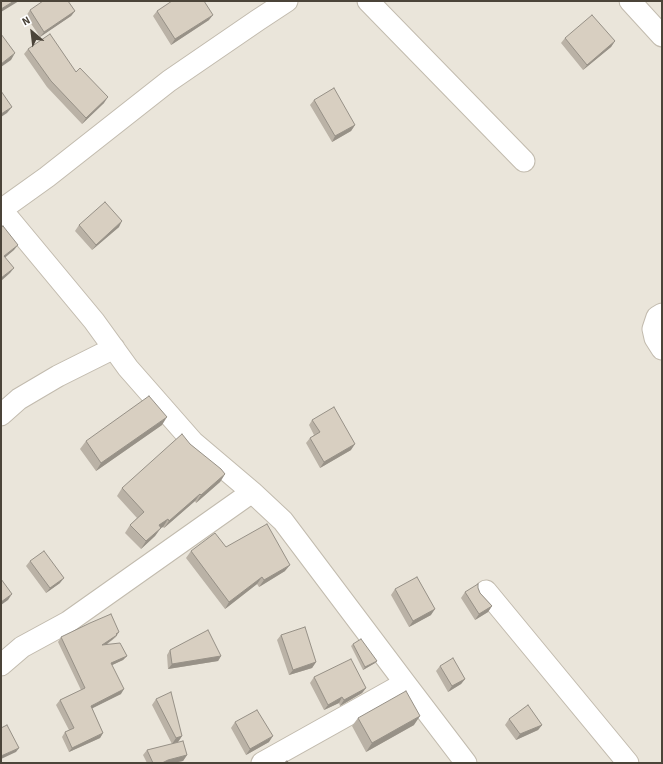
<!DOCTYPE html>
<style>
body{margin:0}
#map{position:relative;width:663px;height:764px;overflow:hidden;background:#f6f3ec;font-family:"Source Sans 3",sans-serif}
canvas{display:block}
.frame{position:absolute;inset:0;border:2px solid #4b4439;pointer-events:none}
.north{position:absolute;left:12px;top:12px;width:40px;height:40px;-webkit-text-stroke:3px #fff;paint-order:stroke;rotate:332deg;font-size:11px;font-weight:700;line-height:16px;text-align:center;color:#4b4439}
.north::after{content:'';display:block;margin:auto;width:14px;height:18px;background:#4b4439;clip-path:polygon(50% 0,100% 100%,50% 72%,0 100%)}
</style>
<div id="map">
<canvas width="663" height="764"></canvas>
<div class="frame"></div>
<div class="north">N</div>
</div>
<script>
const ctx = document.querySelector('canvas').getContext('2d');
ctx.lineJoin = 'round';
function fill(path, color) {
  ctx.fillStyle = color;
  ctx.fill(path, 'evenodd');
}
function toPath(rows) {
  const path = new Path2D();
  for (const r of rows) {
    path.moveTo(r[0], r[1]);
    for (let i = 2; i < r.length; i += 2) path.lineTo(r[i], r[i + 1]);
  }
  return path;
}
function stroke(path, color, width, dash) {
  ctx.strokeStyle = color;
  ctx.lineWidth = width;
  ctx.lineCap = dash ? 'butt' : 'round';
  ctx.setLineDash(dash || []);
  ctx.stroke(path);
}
const residential = toPath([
 [1,1,662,1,662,763,1,763]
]);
const minor = toPath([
 [368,1,524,161],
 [630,1,662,36],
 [1,209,94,321,128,368,193,442,252,492,283,521,405,683,466,763],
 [1,210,47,177,169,81,258,20,287,1],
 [662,314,657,317,653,329,655,338,662,349],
 [1,415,19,399,58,376,114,348],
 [486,591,628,763],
 [1,665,22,647,68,622,252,492],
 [262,763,405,683]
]);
const wall = toPath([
 [30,10,75,11,71,16,40,37,26,16],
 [157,11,209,20,171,45,153,16],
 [565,38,615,41,611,47,583,70,561,43],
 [28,49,104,103,82,124,47,87,24,54],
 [314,100,355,125,351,131,332,142,310,105],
 [79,225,119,227,92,250,75,231],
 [312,420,351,450,320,468,306,443,310,438,314,435,309,425],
 [162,425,96,471,80,449,86,441],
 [190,444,225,474,220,482,196,503,195,501,164,528,163,527,160,528,155,536,141,549,125,533,130,525,137,518,117,496,122,488],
 [191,551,285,571,259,587,257,584,225,609,186,558],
 [30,561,60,583,46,593,26,566],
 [478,588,480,593,492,606,488,612,475,620,461,598,465,592],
 [395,589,431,615,409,627,391,595],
 [119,632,116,637,106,645,127,656,123,660,112,665,121,694,92,708,103,733,100,738,69,752,62,737,65,732,69,730,56,705,60,700,81,690,58,642,61,637],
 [281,635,316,662,312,668,289,675,277,640],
 [353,644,377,661,375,663,363,670,351,646],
 [170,650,221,656,218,661,168,669,167,655],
 [440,666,465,679,461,684,448,692,436,671],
 [314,677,366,688,362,693,340,706,339,703,324,710,310,683],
 [156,699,182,736,178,742,173,743,187,755,183,761,173,763,147,763,143,755,147,750,172,744,152,705],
 [358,718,414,725,366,752,352,726],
 [509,719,542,725,538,730,516,740,505,725],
 [235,722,269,742,246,755,231,728]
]);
const shadedWall = toPath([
 [14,1,19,1,1,12,1,9],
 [75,11,71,16,40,37,44,32],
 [213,15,209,20,171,45,175,39],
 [615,41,611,47,583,70,587,65],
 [15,53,11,60,1,67,1,64],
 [108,97,104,103,82,124,86,118],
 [12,107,7,113,1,117,1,114],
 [355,125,351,131,332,142,335,136],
 [122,221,119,227,92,250,96,245],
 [18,245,14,250,1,261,4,256],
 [14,268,10,273,1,281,1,278],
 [167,417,162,425,96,471,101,463],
 [355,444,351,450,320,468,324,462],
 [225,474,220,482,196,503,201,495],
 [200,494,195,501,164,528,169,521],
 [168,519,163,527,153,532,159,525],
 [161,528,155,536,141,549,146,541],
 [290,565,285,571,259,587,264,580],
 [262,577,257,584,225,609,229,602],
 [64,578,60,583,46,593,50,588],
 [12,594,8,600,1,605,1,602],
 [492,606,488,612,475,620,479,614],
 [435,609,431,615,409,627,413,621],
 [119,632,113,639,99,650,102,645,116,634],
 [127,656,123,660,108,667,111,663],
 [221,656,218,661,168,669,172,664],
 [377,661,375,663,363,670,365,667],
 [316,662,312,668,289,675,293,670],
 [465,679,461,684,448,692,452,686],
 [366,688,362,693,340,706,344,700],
 [124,689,121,694,87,711,91,706],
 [342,697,339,703,324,710,328,705],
 [420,716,414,725,366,752,372,743],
 [542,725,538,730,516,740,520,734],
 [103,733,100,738,69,752,72,748],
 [182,736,178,742,172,744,176,738],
 [273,736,269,742,246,755,250,749],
 [19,748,16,752,1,759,1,756],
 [187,755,183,761,173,763,162,763,168,760]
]);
const building = toPath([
 [1,1,14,1,1,9,1,1],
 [43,1,68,1,75,11,44,32,30,10,43,1],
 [172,1,204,1,213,15,175,39,157,11,172,1],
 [592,15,615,41,587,65,565,38,592,15],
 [1,34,15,53,1,64,1,34],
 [50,34,76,72,80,68,108,97,86,118,51,81,28,49,50,34],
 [334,88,355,125,335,136,314,100,334,88],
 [1,91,12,107,1,114,1,91],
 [105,202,122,221,96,245,79,225,105,202],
 [3,226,18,245,4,256,14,268,1,278,1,227,3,226],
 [149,396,167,417,101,463,86,441,149,396],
 [334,407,355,444,324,462,310,438,320,432,312,420,334,407],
 [182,434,190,444,221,469,225,474,201,495,200,494,169,521,168,519,159,525,161,528,146,541,130,525,144,512,122,488,182,434],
 [267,524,290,565,264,580,262,577,229,602,191,551,215,533,226,547,267,524],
 [44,551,64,578,50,588,30,561,44,551],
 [417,577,435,609,413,621,395,589,417,577],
 [1,579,12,594,1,602,1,579],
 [478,584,478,588,480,593,492,606,479,614,465,592,478,584],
 [111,614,119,632,116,634,117,635,102,645,120,643,127,656,111,663,124,689,91,706,103,733,72,748,65,732,74,728,60,700,85,688,61,637,90,623,111,614],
 [305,627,316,662,293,670,281,635,305,627],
 [208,630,221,656,172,664,170,650,208,630],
 [361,639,377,661,365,667,353,644,361,639],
 [453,658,465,679,452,686,440,666,453,658],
 [351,659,366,688,344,700,342,697,328,705,314,677,351,659],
 [406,691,420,716,372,743,358,718,406,691],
 [171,692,182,736,176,738,156,699,171,692],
 [528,705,542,725,520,734,509,719,528,705],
 [257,710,273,736,250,749,235,722,257,710],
 [7,725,19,748,1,756,1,728,7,725],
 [183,741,187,755,168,760,162,763,153,763,147,750,183,741],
 [287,761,289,763,284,763,287,761]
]);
fill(residential, '#eae5da');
stroke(minor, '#c2bbae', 23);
stroke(minor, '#fff', 21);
fill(wall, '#bab2a6');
fill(shadedWall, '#979187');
fill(building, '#d8cfc1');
stroke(building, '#979187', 1);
</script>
